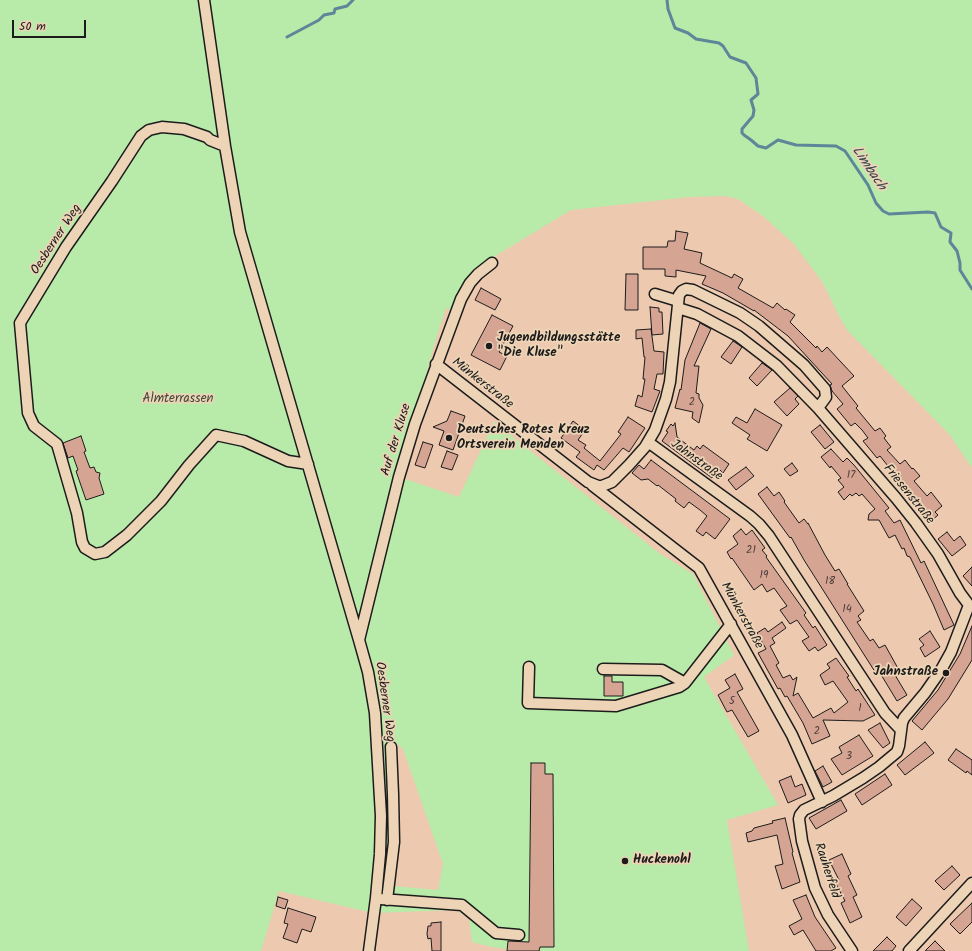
<!DOCTYPE html>
<meta charset="utf-8">
<style>
body{margin:0}
#map{position:relative;width:972px;height:951px;overflow:hidden;background:#edcaaf;font-family:Kalam,sans-serif}
canvas{display:block}
.scale{position:absolute;left:12px;top:20px;width:74px;height:18px;box-sizing:border-box;border:2px solid #1c1c1c;border-top:0;padding-left:5px;font-size:12px;line-height:14px;white-space:nowrap;color:#1c1c1c;-webkit-text-stroke:3px #eed4b6;paint-order:stroke}
</style>
<div id="map">
<canvas width="972" height="951"></canvas>
<div class="scale">50 m</div>
</div>
<script>
const ctx = document.querySelector('canvas').getContext('2d');
ctx.lineJoin = 'round';
function fill(path, color) {
  ctx.fillStyle = color;
  ctx.fill(path, 'evenodd');
}
function toPath(rows) {
  const path = new Path2D();
  for (const r of rows) {
    path.moveTo(r[0], r[1]);
    for (let i = 2; i < r.length; i += 2) path.lineTo(r[i], r[i + 1]);
  }
  return path;
}
function stroke(path, color, width, dash) {
  ctx.strokeStyle = color;
  ctx.lineWidth = width;
  ctx.lineCap = dash ? 'butt' : 'round';
  ctx.setLineDash(dash || []);
  ctx.stroke(path);
}
function drawText(font, color, halo, rows, align = 'center') {
  ctx.font = font + ' Kalam,sans-serif';
  ctx.lineWidth = 3.5;
  ctx.setLineDash([]);
  ctx.textBaseline = 'middle';
  ctx.strokeStyle = halo;
  ctx.fillStyle = color;
  for (const [text, x, y, turn = 0] of rows) {
    ctx.save();
    ctx.translate(x, y);
    ctx.rotate((+turn || 0) * Math.PI / 180);
    ctx.textAlign = isNaN(turn) ? turn : align;
    if (halo) ctx.strokeText(text, 0, 0);
    ctx.fillText(text, 0, 0);
    ctx.restore();
  }
}
const green = toPath([
 [0,0,972,0,972,468,949,434,847,330,840,318,823,283,794,244,763,216,738,199,725,196,690,197,571,210,482,264,467,282,453,311,446,308,435,342,399,477,459,497,494,422,659,553,693,574,734,655,704,677,778,805,727,820,749,951,521,951,492,947,472,942,469,919,457,910,373,913,279,891,261,951,0,951],
 [393,740,403,749,443,864,438,890,393,886,395,788]
]);
const stream = toPath([
 [667,0,668,9,675,28,688,33,696,39,719,43,723,46,730,57,746,63,756,78,758,94,751,100,754,110,753,116,742,129,742,133,744,135,751,140,758,146,766,148,778,140,796,145,836,146,845,151,868,185,876,203,883,211,889,214,928,212,935,213,941,227,951,233,950,242,957,251,960,263,960,270,972,289],
 [287,37,319,20,324,15,334,13,335,9,347,6,353,0]
]);
const building = toPath([
 [676,231,688,233,684,249,702,253,700,263,732,278,734,274,743,279,738,288,773,308,777,303,785,310,786,309,795,315,790,322,816,348,817,346,822,352,827,347,854,376,842,386,858,406,856,408,875,431,880,428,886,436,884,438,891,447,887,450,900,464,905,460,912,469,913,468,920,476,914,481,927,496,931,492,942,506,935,512,938,515,929,523,915,505,918,503,906,488,903,490,889,473,892,471,880,456,877,458,863,441,868,438,862,430,855,423,851,426,837,409,843,404,832,391,830,385,832,384,788,336,754,310,754,311,723,293,702,284,706,276,676,270,676,277,665,276,665,269,643,269,643,247,667,247,668,241,675,241,676,231],
 [626,274,638,274,638,310,625,310,626,274],
 [481,288,501,299,495,310,475,300,481,288],
 [650,307,659,308,659,312,662,312,663,334,652,335,650,307],
 [492,315,513,326,499,352,507,356,500,370,471,355,492,315],
 [700,323,711,329,694,366,699,366,696,393,699,394,699,398,703,405,699,423,692,418,693,412,675,408,680,389,681,390,685,360,700,323],
 [651,329,654,351,664,352,663,374,657,374,654,389,660,391,652,412,635,406,638,395,642,397,645,379,643,379,645,357,644,357,642,338,636,339,636,330,651,329],
 [733,341,742,347,731,364,721,357,733,341],
 [762,363,772,370,757,386,749,378,762,363],
 [790,388,798,396,795,399,799,404,787,416,774,402,790,388],
 [755,409,782,425,767,451,747,439,750,435,732,423,736,417,747,423,755,409],
 [451,411,465,416,453,450,439,445,444,431,433,427,447,421,451,411],
 [628,417,645,428,629,452,623,448,604,470,597,465,594,470,576,457,580,452,561,438,573,421,585,430,578,440,586,445,584,448,600,461,621,434,618,432,628,417],
 [675,423,677,437,694,450,697,446,700,449,703,445,729,464,723,473,719,469,712,478,662,441,668,432,666,431,671,424,673,426,675,423],
 [820,425,834,442,825,449,811,432,820,425],
 [81,436,86,451,84,452,90,468,94,467,96,472,100,473,99,478,104,494,86,500,76,471,78,470,73,456,68,458,63,443,81,436],
 [423,442,433,445,425,468,415,465,423,442],
 [831,449,843,462,847,458,854,465,889,508,885,511,894,523,900,520,921,563,924,561,954,625,944,630,933,604,910,557,907,556,904,548,902,549,895,535,889,538,879,520,868,520,869,514,875,509,862,494,859,496,856,493,852,496,850,494,844,500,838,492,844,487,838,480,841,478,831,466,830,468,821,457,831,449],
 [447,451,458,455,452,470,441,467,447,451],
 [651,460,730,519,715,539,706,532,703,536,696,531,707,516,700,510,689,502,684,508,675,501,676,499,658,485,657,486,648,479,641,480,632,473,639,465,644,469,651,460],
 [792,463,798,471,790,476,784,469,792,463],
 [746,467,754,476,736,490,728,480,746,467],
 [767,487,774,496,779,492,785,501,784,502,799,523,804,519,808,524,808,523,825,555,835,571,839,569,848,584,847,584,864,611,858,616,861,620,857,622,870,641,873,639,879,648,885,645,900,672,895,675,907,695,897,701,880,673,877,675,804,560,791,537,790,538,758,494,767,487],
 [741,529,746,535,752,530,765,548,762,550,767,556,766,557,806,613,804,615,813,628,815,626,827,645,818,651,815,647,809,651,802,641,809,637,797,620,790,624,780,610,787,606,774,588,767,592,762,584,754,590,732,558,731,559,727,552,738,544,733,536,741,529],
 [947,532,954,541,960,536,966,545,952,556,938,539,947,532],
 [972,567,972,586,963,576,972,567],
 [782,622,786,628,772,638,775,643,770,646,779,663,776,665,783,678,790,675,793,680,797,677,793,696,798,693,813,718,831,708,834,713,848,702,833,681,825,685,820,675,830,668,827,664,836,658,849,676,847,677,856,691,858,689,875,715,863,721,823,720,830,736,812,744,803,723,787,696,785,697,780,688,778,689,758,653,766,649,757,633,765,628,768,632,782,622],
 [972,626,972,660,948,699,922,730,912,721,938,690,960,654,972,626],
 [930,631,940,647,925,657,920,648,924,645,919,639,930,631],
 [735,674,743,689,737,692,759,731,748,737,732,710,727,712,718,695,730,688,725,680,735,674],
 [604,676,612,676,612,682,623,682,623,696,604,696,604,676],
 [880,723,890,743,883,748,868,730,880,723],
 [859,735,873,756,842,775,831,759,842,753,839,747,859,735],
 [925,742,934,753,905,775,897,765,925,742],
 [956,749,972,760,972,775,967,771,966,773,948,760,956,749],
 [531,763,545,763,545,774,553,774,554,947,540,947,539,951,507,951,508,941,529,942,531,763],
 [823,766,832,782,823,787,815,771,823,766],
 [885,774,892,785,862,805,855,794,885,774],
 [791,776,795,787,802,784,806,795,788,803,779,781,791,776],
 [841,800,847,811,816,829,809,818,841,800],
 [785,818,793,852,792,853,800,882,782,889,775,866,783,864,777,835,748,842,746,833,752,831,754,828,773,823,772,821,785,818],
 [842,854,851,874,848,876,857,895,853,897,862,917,850,923,841,903,845,901,835,882,839,880,829,860,842,854],
 [952,866,960,875,944,890,935,881,952,866],
 [806,895,815,917,836,948,831,951,816,951,803,930,794,935,789,926,802,919,793,900,806,895],
 [278,897,288,900,285,909,276,906,278,897],
 [912,899,922,908,906,926,896,917,912,899],
 [972,903,972,922,960,934,950,924,972,903],
 [288,908,316,917,311,932,302,929,297,943,283,938,288,924,284,923,288,908],
 [441,922,441,951,432,951,431,938,428,939,427,934,428,926,431,926,431,923,441,922],
 [887,937,896,946,892,951,873,951,887,937],
 [935,941,945,951,925,951,935,941]
]);
const minor = toPath([
 [204,0,225,146,240,232,359,640,368,672,375,713,381,816,380,854,376,898,369,951],
 [225,146,210,140,207,137,184,129,162,127,149,130,141,136,112,181,66,247,20,323,28,413,34,426,57,444,77,513,82,542,85,548,95,554,105,552,127,535,161,501,189,465,216,435,244,441,288,461,308,464],
 [655,294,678,301],
 [678,308,697,314,738,336,777,366,818,408,896,498,916,523,938,554,960,593,969,605,972,606],
 [436,364,588,482,598,486,602,486,612,482,629,465,645,447,655,430,666,399,670,382,679,295,682,291,686,289,693,290,740,313,759,326,804,365,825,389,826,397,818,408],
 [648,442,750,516,759,524,769,536,885,713,901,730],
 [592,485,699,568,792,735,822,802],
 [359,640,399,477,415,424,461,299,470,283,478,274,492,263],
 [529,667,528,703,616,706,679,687,685,683,731,624],
 [603,669,662,670,685,683],
 [381,899,462,905,496,933,519,935],
 [387,900,394,842,393,794,391,747],
 [852,951,828,915,815,888,802,841,799,819,800,815,804,810,833,796,863,778,879,767,897,752,899,746,902,723,904,718,925,693,941,670,951,652,969,605],
 [909,951,972,883]
]);
const markers = [
 [489,346,4,"#1c1c1c"],
 [449,438,4,"#1c1c1c"],
 [946,673,4,"#1c1c1c"],
 [625,861,4,"#1c1c1c"]
];
const numberNames = [
 ["2",692,403],
 ["17",851,476],
 ["21",751,551],
 ["19",764,576],
 ["18",830,582],
 ["14",847,610],
 ["5",732,702],
 ["1",860,709],
 ["2",817,732],
 ["3",849,757]
];
const streetNames = [
 ["Oesberner Weg",57,240,-57],
 ["Münkerstraße",482,384,38],
 ["Auf der Kluse",397,440,-73],
 ["Jahnstraße",696,461,36],
 ["Friesenstraße",908,495,51],
 ["Münkerstraße",741,616,61],
 ["Oesberner Weg",384,702,82],
 ["Rauherfeld",826,871,72]
];
const poiNames = [
 ["Jugendbildungsstätte",497,339],
 ["\"Die Kluse\"",497,354],
 ["Deutsches Rotes Kreuz",457,431],
 ["Ortsverein Menden",457,446],
 ["Jahnstraße",938,673,"right"],
 ["Huckenohl",633,861]
];
const parkNames = [
 ["Almterrassen",178,400]
];
const waterNames = [
 ["Limbach",868,169,56]
];
fill(green, '#b8eaa9');
stroke(stream, '#5d8698', 3);
fill(building, '#d5a493');
stroke(building, '#1c1c1c', 1);
stroke(minor, '#1c1c1c', 13);
stroke(minor, '#eed4b6', 10);
for (const [x, y, r, color] of markers) {
  const dot = new Path2D();
  dot.arc(x, y, r, 0, 2 * Math.PI);
  ctx.fillStyle = color;
  ctx.fill(dot);
  stroke(dot, '#eed4b6', 1.5);
}
drawText('11px', '#4a3e3a', null, numberNames);
drawText('13px', '#1c1c1c', '#eed4b6', streetNames);
drawText('bold 13px', '#1c1c1c', '#eed4b6', poiNames, 'left');
drawText('13px', '#3b4538', '#eed4b6', parkNames);
drawText('italic 14px', '#374850', '#eed4b6', waterNames);
</script>
